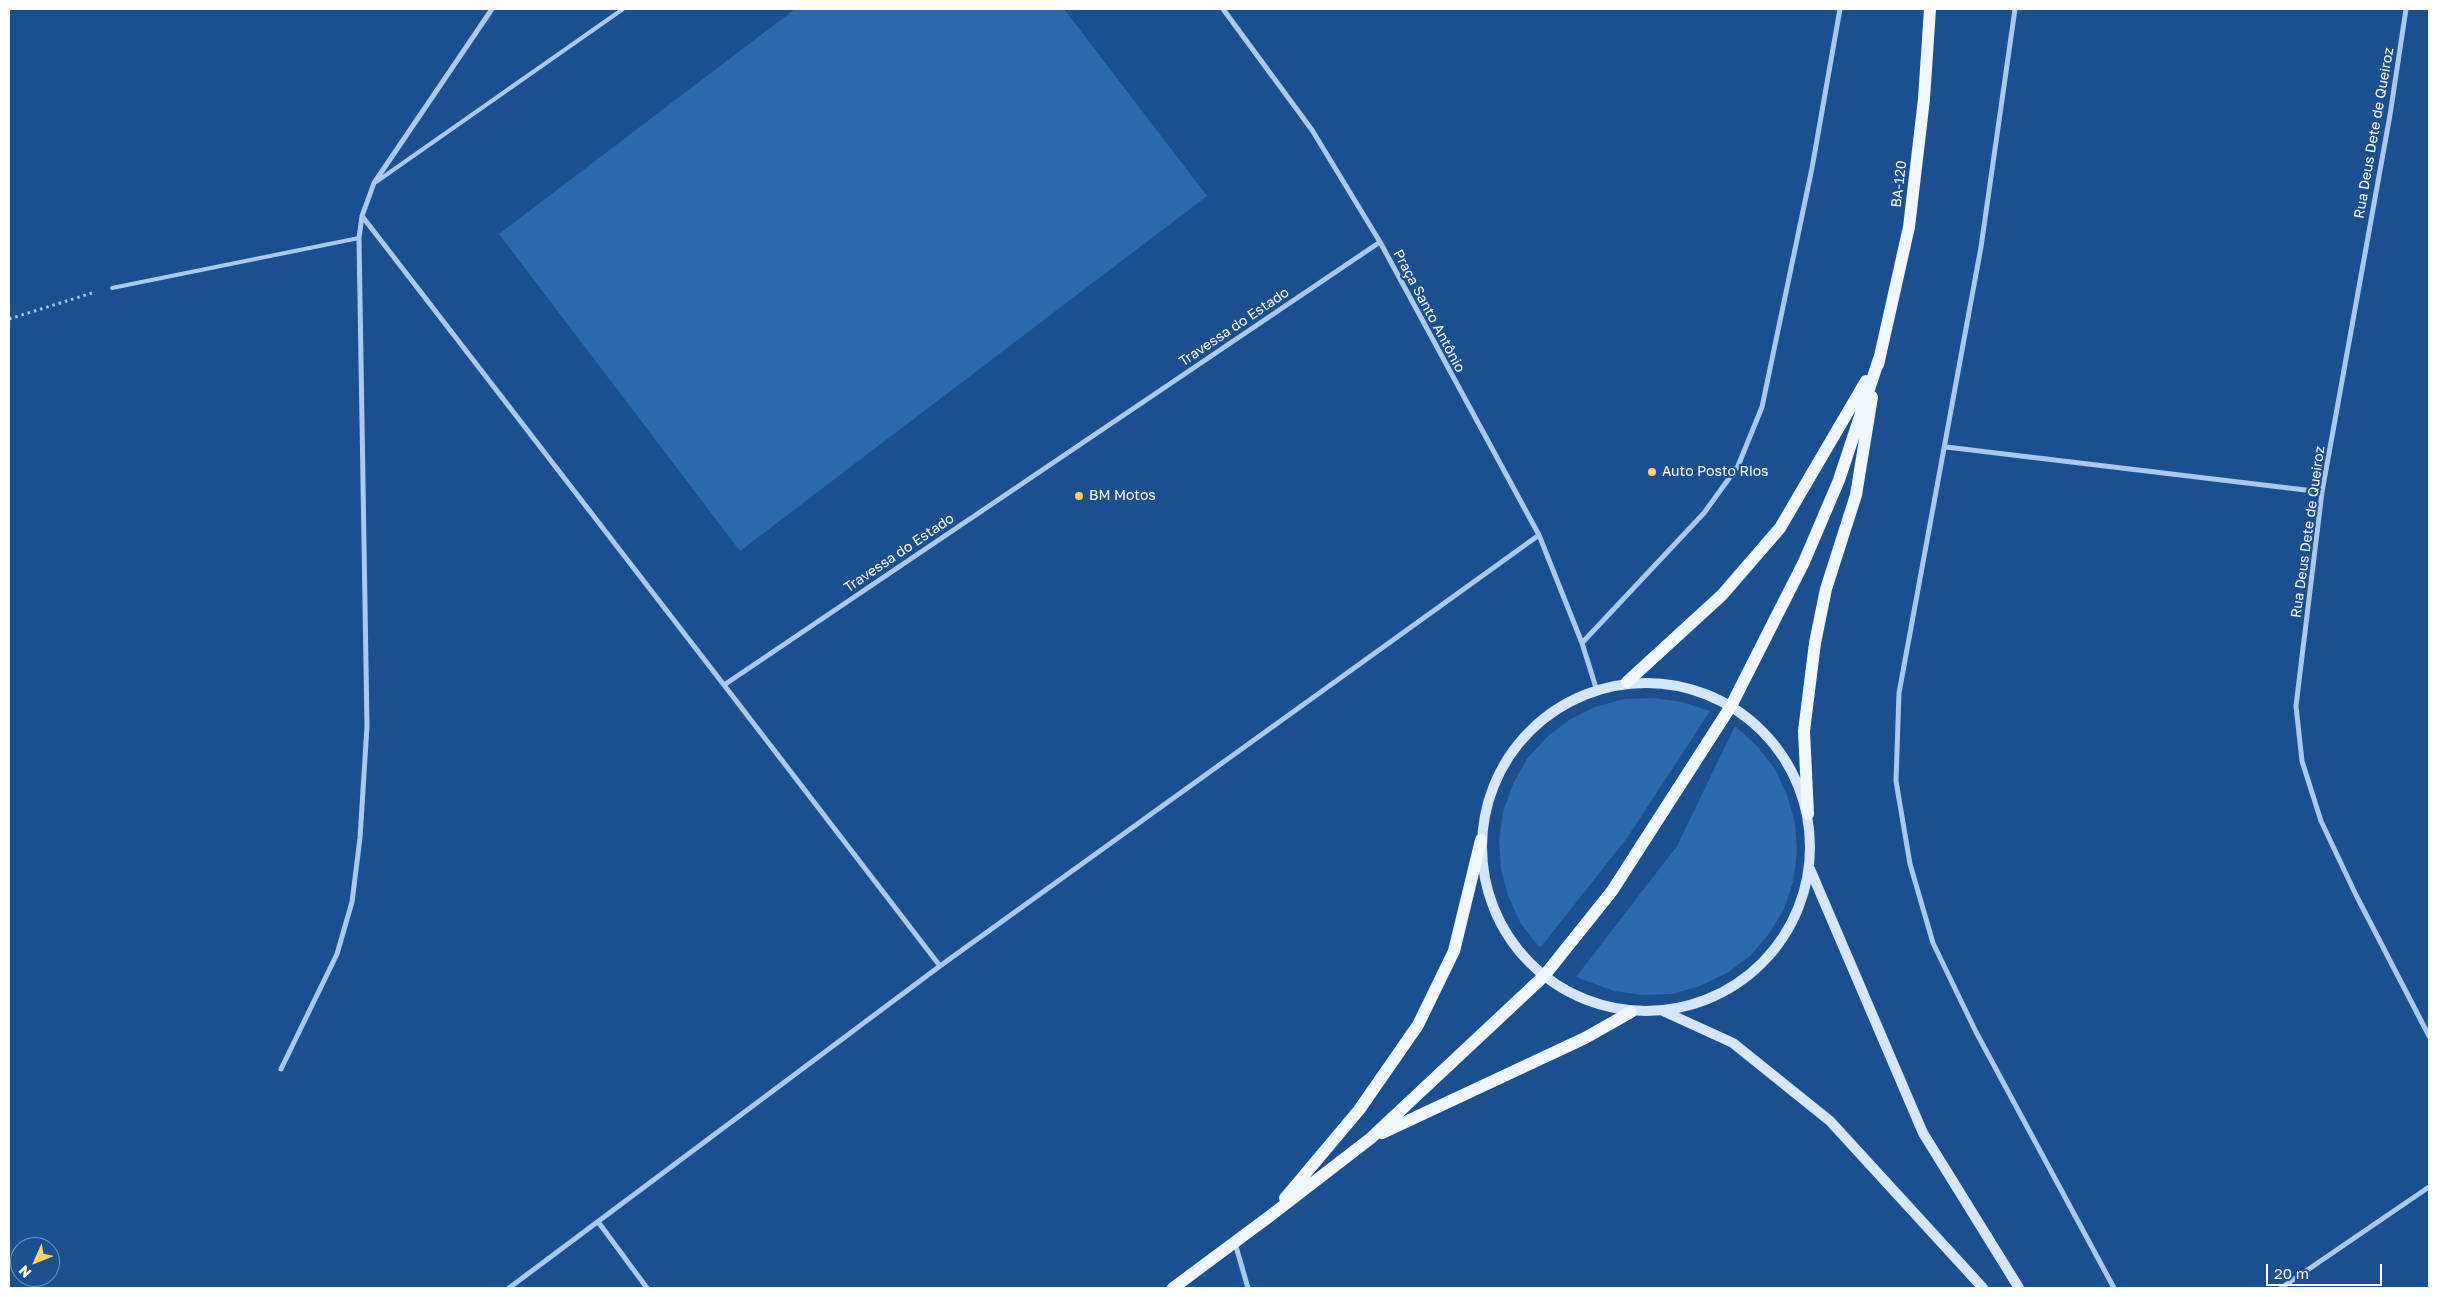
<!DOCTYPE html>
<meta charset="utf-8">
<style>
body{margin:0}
#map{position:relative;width:2438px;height:1297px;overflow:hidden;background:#1b4f8f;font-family:"Golos Text",sans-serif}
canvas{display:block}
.frame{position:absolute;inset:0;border:10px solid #fff;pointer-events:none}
.north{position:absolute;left:10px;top:1237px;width:50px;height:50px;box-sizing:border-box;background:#1b4f8f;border:1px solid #7695bc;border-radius:50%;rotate:226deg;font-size:14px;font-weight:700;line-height:20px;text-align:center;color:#fff}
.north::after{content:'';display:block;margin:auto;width:18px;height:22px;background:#ffd166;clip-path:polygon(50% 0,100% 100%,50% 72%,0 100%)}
.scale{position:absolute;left:2266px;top:1264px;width:116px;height:22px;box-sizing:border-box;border:2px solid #fff;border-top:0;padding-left:6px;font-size:15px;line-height:18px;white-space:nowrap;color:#fff;-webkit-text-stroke:4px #1b4f8f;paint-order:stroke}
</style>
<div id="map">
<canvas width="2438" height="1297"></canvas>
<div class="frame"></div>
<div class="north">N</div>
<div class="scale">20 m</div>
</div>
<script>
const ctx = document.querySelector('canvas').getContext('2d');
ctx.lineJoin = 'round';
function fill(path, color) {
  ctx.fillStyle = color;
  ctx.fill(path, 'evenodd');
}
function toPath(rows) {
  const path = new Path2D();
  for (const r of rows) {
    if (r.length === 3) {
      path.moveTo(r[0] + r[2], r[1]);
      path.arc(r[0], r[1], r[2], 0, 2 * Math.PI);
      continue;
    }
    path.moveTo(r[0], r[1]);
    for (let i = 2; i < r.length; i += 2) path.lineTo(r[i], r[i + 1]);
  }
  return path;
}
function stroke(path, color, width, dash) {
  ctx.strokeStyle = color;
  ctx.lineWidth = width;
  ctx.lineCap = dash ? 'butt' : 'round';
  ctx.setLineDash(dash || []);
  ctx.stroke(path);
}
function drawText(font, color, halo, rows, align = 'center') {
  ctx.font = font + ' "Golos Text",sans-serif';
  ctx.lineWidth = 4.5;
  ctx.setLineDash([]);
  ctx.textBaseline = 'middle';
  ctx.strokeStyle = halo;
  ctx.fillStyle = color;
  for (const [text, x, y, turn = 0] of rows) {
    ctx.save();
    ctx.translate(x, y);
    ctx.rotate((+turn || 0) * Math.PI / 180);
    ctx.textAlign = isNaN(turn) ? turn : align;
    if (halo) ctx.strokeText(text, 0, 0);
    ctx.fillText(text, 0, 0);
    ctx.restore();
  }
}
const green = toPath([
 [795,9,1064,9,1207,196,740,551,499,234],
 [1653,698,1682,702,1710,711,1627,838,1540,948,1521,924,1509,898,1501,870,1499,841,1503,812,1513,784,1527,759,1547,737,1569,720,1595,707,1624,699],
 [1735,726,1757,746,1775,769,1787,795,1795,823,1797,852,1793,882,1784,909,1769,934,1750,956,1727,973,1700,986,1672,994,1643,995,1614,991,1576,977,1677,846]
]);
const path = toPath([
 [9,319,92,293]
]);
const service = toPath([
 [376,182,623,9],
 [112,288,359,238]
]);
const minor = toPath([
 [1223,9,1312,130,1380,242,1539,535,1582,643,1597,691],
 [2015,9,1981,247,1899,693,1896,781,1910,864,1933,943,1976,1032,2114,1288],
 [2406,9,2390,115,2322,492,2296,706,2302,761,2321,821,2356,895,2429,1036],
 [362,216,724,685],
 [1946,447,2322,492],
 [1582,643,1704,513,1738,466,1762,407,1812,168,1840,9],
 [940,966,724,685,1380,242],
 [281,1069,337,954,352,902,360,838,367,726,359,238,362,216,374,183,492,9],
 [599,1223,647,1288],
 [1235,1243,1248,1288],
 [509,1288,940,966,1539,535],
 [2281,1288,2429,1187]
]);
const secondary = toPath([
 [1646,847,164],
 [1810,869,1923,1133,2019,1288],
 [1663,1011,1733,1043,1830,1121,1983,1288]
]);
const primary = toPath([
 [1878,365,1909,227,1924,99,1930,9],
 [1627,682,1722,595,1780,528,1866,381],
 [1808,814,1804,731,1815,643,1826,589,1856,495,1872,397],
 [1382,1133,1585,1038,1631,1012],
 [1285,1198,1359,1110,1418,1025,1454,951,1481,840],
 [1173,1288,1270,1216,1371,1138,1544,976,1612,891,1731,706,1804,562,1839,480,1879,359]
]);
const markers = [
 [1652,472,5,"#ffd166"],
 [1079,496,5,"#ffd166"]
];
const streetNames = [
 ["Rua Deus Dete de Queiroz",2374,133,-80],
 ["BA-120",1899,184,-83],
 ["Praça Santo Antônio",1429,311,62],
 ["Travessa do Estado",1234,327,-34],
 ["Rua Deus Dete de Queiroz",2308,532,-82],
 ["Travessa do Estado",899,553,-34]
];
const poiNames = [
 ["Auto Posto Rios",1662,472],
 ["BM Motos",1089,496]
];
fill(green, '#2e69ad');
stroke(path, '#a9c9ee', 3, [2.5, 4]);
stroke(service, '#a9c9ee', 4);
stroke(minor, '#a9c9ee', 5);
stroke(secondary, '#d6e6fa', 10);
stroke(primary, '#f0f6ff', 12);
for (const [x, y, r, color] of markers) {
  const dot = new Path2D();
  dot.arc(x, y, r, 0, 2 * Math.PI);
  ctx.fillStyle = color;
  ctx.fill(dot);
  stroke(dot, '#1b4f8f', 2);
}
drawText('14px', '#fff', '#1b4f8f', streetNames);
drawText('14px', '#fff', '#1b4f8f', poiNames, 'left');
</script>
